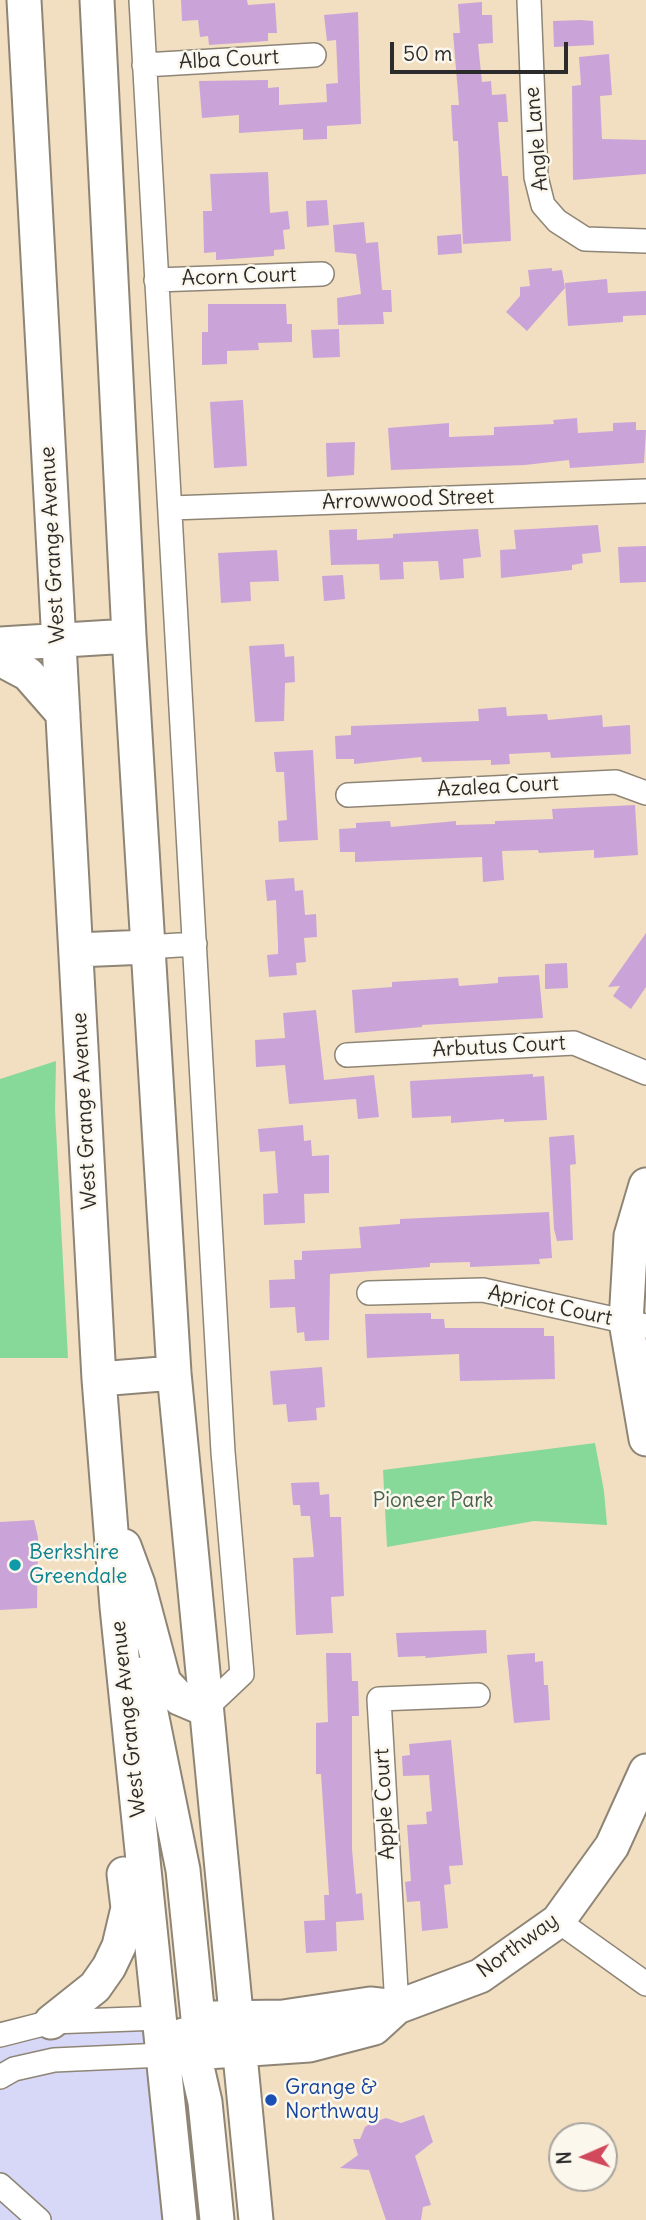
<!DOCTYPE html>
<style>
body{margin:0}
#map{position:relative;width:646px;height:2220px;overflow:hidden;background:#f2dfc1;font-family:Delius,sans-serif}
canvas{display:block}
.north{position:absolute;left:548px;top:2122px;width:70px;height:70px;box-sizing:border-box;background:#fbf7ec;border:2px solid #a8a59f;border-radius:50%;rotate:267deg;font-size:19px;font-weight:700;line-height:28px;text-align:center;color:#2b2b2b}
.north::after{content:'';display:block;margin:auto;width:24px;height:32px;background:#d1495b;clip-path:polygon(50% 0,100% 100%,50% 72%,0 100%)}
.scale{position:absolute;left:390px;top:42px;width:178px;height:32px;box-sizing:border-box;border:4px solid #2b2b2b;border-top:0;padding-left:9px;font-size:21px;line-height:24px;white-space:nowrap;color:#2b2b2b;-webkit-text-stroke:5px #fbf7ec;paint-order:stroke}
</style>
<div id="map">
<canvas width="646" height="2220"></canvas>
<div class="north">N</div>
<div class="scale">50 m</div>
</div>
<script>
const ctx = document.querySelector('canvas').getContext('2d');
ctx.lineJoin = 'round';
function fill(path, color) {
  ctx.fillStyle = color;
  ctx.fill(path, 'evenodd');
}
function toPath(rows) {
  const path = new Path2D();
  for (const r of rows) {
    path.moveTo(r[0], r[1]);
    for (let i = 2; i < r.length; i += 2) path.lineTo(r[i], r[i + 1]);
  }
  return path;
}
function stroke(path, color, width, dash) {
  ctx.strokeStyle = color;
  ctx.lineWidth = width;
  ctx.lineCap = dash ? 'butt' : 'round';
  ctx.setLineDash(dash || []);
  ctx.stroke(path);
}
function drawText(font, color, halo, rows, align = 'center') {
  ctx.font = font + ' Delius,sans-serif';
  ctx.lineWidth = 5;
  ctx.setLineDash([]);
  ctx.textBaseline = 'middle';
  ctx.strokeStyle = halo;
  ctx.fillStyle = color;
  for (const [text, x, y, turn = 0] of rows) {
    ctx.save();
    ctx.translate(x, y);
    ctx.rotate((+turn || 0) * Math.PI / 180);
    ctx.textAlign = isNaN(turn) ? turn : align;
    if (halo) ctx.strokeText(text, 0, 0);
    ctx.fillText(text, 0, 0);
    ctx.restore();
  }
}
const built = toPath([
 [146,2007,166,2220,0,2220,0,2024,34,2013]
]);
const green = toPath([
 [56,1061,55,1110,68,1358,0,1358,0,1079],
 [595,1443,604,1491,607,1525,534,1521,387,1547,383,1470]
]);
const building = toPath([
 [181,0,247,0,248,5,275,3,277,33,268,33,268,41,209,45,208,36,200,37,198,20,182,21],
 [482,2,482,15,492,15,493,43,478,44,482,82,491,81,492,95,506,94,508,122,498,122,502,176,508,176,511,241,463,244,458,141,453,141,451,105,459,105,453,33,460,33,458,4],
 [358,12,361,124,327,126,327,139,303,140,303,129,239,133,239,115,202,118,199,81,268,80,268,88,279,87,279,105,327,102,326,84,338,83,336,40,327,41,324,15],
 [581,20,593,21,594,45,554,47,553,21],
 [609,54,612,95,600,96,602,139,646,140,646,174,573,180,572,86,581,85,579,57],
 [268,172,270,213,288,211,290,229,283,230,285,249,274,250,274,256,216,260,216,252,204,253,203,211,212,211,210,174],
 [327,200,329,225,307,227,306,201],
 [364,222,366,243,378,242,382,290,391,290,392,312,383,312,384,324,338,325,337,298,361,294,356,254,335,252,333,225],
 [461,234,462,253,438,255,437,236],
 [552,268,552,271,562,270,565,288,527,331,506,312,520,296,520,287,530,286,528,270],
 [607,279,608,293,646,291,646,315,623,316,623,322,568,326,565,283],
 [208,304,286,304,287,324,292,324,292,342,258,343,259,350,227,351,227,364,202,365,202,332,208,332],
 [339,329,340,357,313,358,311,330],
 [243,400,247,466,214,468,210,402],
 [577,418,578,433,613,431,613,423,636,422,636,430,646,430,644,463,570,468,569,460,525,465,391,470,388,428,449,423,449,437,494,435,494,427,554,424,553,420],
 [355,442,354,475,327,477,326,443],
 [598,525,601,552,582,554,583,563,572,565,572,570,501,578,500,550,516,549,514,530],
 [357,529,357,540,393,538,393,534,478,529,481,557,463,559,464,578,440,580,438,561,403,562,404,579,380,580,379,564,331,565,329,530],
 [646,546,646,582,620,583,618,547],
 [277,550,279,581,250,582,251,601,221,603,218,553],
 [343,575,345,599,324,601,322,576],
 [284,644,285,657,294,656,295,682,285,683,284,721,255,722,249,646],
 [506,707,507,716,547,714,548,720,602,715,603,727,630,725,631,754,551,758,550,752,509,754,510,764,491,765,491,760,422,762,421,757,354,764,354,759,336,759,335,736,351,735,351,726,479,721,478,709],
 [313,750,318,840,279,842,278,821,287,820,284,772,276,772,274,752],
 [635,805,638,855,594,858,594,850,539,853,538,850,502,851,504,880,483,882,482,857,355,862,355,852,340,852,339,829,356,828,356,823,390,821,391,827,456,821,456,825,495,824,495,821,553,819,552,809],
 [294,878,295,891,303,890,305,915,316,914,317,937,304,938,306,962,296,963,297,975,269,977,267,955,278,954,278,944,276,900,267,901,265,880],
 [646,933,646,987,631,1009,613,996,620,986,608,987],
 [567,963,568,988,545,989,545,964],
 [539,975,543,1018,422,1025,422,1027,355,1033,352,990,392,987,392,982,458,978,459,986,498,983,498,977],
 [316,1010,324,1080,374,1075,379,1117,358,1119,356,1099,289,1104,285,1065,256,1067,255,1040,285,1038,283,1013],
 [533,1074,533,1077,544,1076,547,1120,504,1122,504,1119,451,1123,451,1116,412,1118,410,1081],
 [303,1125,304,1141,311,1140,312,1156,329,1155,329,1193,304,1194,305,1223,264,1225,263,1194,278,1193,275,1151,260,1152,258,1129],
 [574,1135,576,1164,570,1165,573,1240,557,1241,554,1229,549,1137],
 [549,1212,552,1258,539,1259,540,1264,470,1267,470,1262,430,1263,430,1267,330,1274,329,1340,305,1341,304,1332,297,1333,295,1307,270,1308,269,1280,295,1279,294,1260,302,1260,302,1251,361,1248,359,1227,400,1224,400,1219],
 [431,1313,431,1319,444,1319,445,1328,544,1328,544,1336,554,1336,555,1379,460,1381,459,1354,367,1358,365,1314],
 [322,1367,325,1407,316,1408,317,1420,288,1422,286,1404,273,1405,270,1371],
 [319,1482,320,1495,329,1494,330,1517,341,1517,344,1596,331,1597,333,1633,296,1635,293,1558,314,1557,310,1516,301,1516,300,1505,293,1505,291,1483],
 [34,1520,38,1537,37,1608,0,1610,0,1522],
 [486,1630,487,1653,425,1658,426,1656,398,1657,396,1633],
 [326,1653,351,1653,352,1681,358,1681,359,1716,352,1716,352,1849,356,1894,362,1893,364,1920,336,1922,337,1951,306,1953,304,1921,325,1920,324,1895,329,1895,321,1774,316,1774,316,1723,328,1722],
 [535,1653,535,1662,543,1661,544,1685,548,1685,550,1720,514,1723,507,1655],
 [451,1740,463,1865,449,1866,451,1884,444,1885,448,1928,422,1931,420,1901,407,1902,405,1882,411,1881,407,1825,427,1824,426,1812,432,1811,429,1775,403,1776,402,1756,410,1755,409,1744],
 [424,2115,433,2142,415,2156,431,2205,423,2207,421,2220,386,2220,369,2170,340,2168,358,2155,353,2139,360,2139,365,2127,371,2123,386,2118,401,2123]
]);
const street = toPath([
 [141,0,223,1452,242,1674,205,1709],
 [529,0,536,177,543,205,557,221,585,239,646,241],
 [144,65,314,55],
 [156,280,322,274],
 [171,508,646,491],
 [348,795,616,782,646,793],
 [147,947,195,944],
 [347,1055,574,1043,646,1073],
 [369,1293,483,1290,646,1326],
 [558,1921,646,1984],
 [397,2007,379,1699,478,1695],
 [0,2035,51,2022,160,2018],
 [0,2077,14,2069,54,2060,163,2055],
 [0,2185,39,2220]
]);
const secondary = toPath([
 [24,0,99,1379,117,1607,180,2220],
 [97,0,129,636,174,1373,256,2220],
 [0,644,129,636],
 [0,659,28,674,63,714],
 [76,950,147,947],
 [646,1185,631,1236,626,1322,646,1439],
 [99,1379,174,1373],
 [124,1546,138,1584,164,1682,179,1698,205,1709],
 [141,1674,147,1693,183,1870,198,2018,211,2036,239,2051],
 [215,2018,283,2017,370,2004,397,2007],
 [51,2022,95,1987,109,1967,119,1946,128,1908,124,1874],
 [183,2035,194,2054,205,2102,217,2220],
 [163,2055,309,2045,374,2028,397,2007,480,1976,558,1921,612,1846,646,1771]
]);
const markers = [
 [15,1565,7,"#0f9aa8"],
 [271,2100,7,"#1a4fb4"]
];
const streetNames = [
 ["Alba Court",229,60,-3],
 ["Angle Lane",537,139,-95],
 ["Acorn Court",239,277,-2],
 ["Arrowwood Street",408,500,-2],
 ["West Grange Avenue",53,545,-93],
 ["Azalea Court",498,787,-3],
 ["Arbutus Court",499,1047,-3],
 ["West Grange Avenue",85,1111,-93],
 ["Apricot Court",550,1306,12],
 ["West Grange Avenue",129,1719,-96],
 ["Apple Court",385,1804,-93],
 ["Northway",518,1946,-36]
];
const parkNames = [
 ["Pioneer Park",433,1501]
];
const cultureNames = [
 ["Berkshire",29,1553],
 ["Greendale",29,1577]
];
const transitNames = [
 ["Grange &",285,2088],
 ["Northway",285,2112]
];
fill(built, '#d7d7f8');
fill(green, '#87d999');
fill(building, '#caa4d8');
stroke(street, '#8e8576', 26);
stroke(secondary, '#8e8576', 37);
stroke(street, '#fff', 23);
stroke(secondary, '#fff', 33);
for (const [x, y, r, color] of markers) {
  const dot = new Path2D();
  dot.arc(x, y, r, 0, 2 * Math.PI);
  ctx.fillStyle = color;
  ctx.fill(dot);
  stroke(dot, '#fbf7ec', 2.5);
}
drawText('21px', '#2b2b2b', '#fbf7ec', streetNames);
drawText('21px', '#475f4c', '#fbf7ec', parkNames);
drawText('21px', '#0d838f', '#fbf7ec', cultureNames, 'left');
drawText('21px', '#164399', '#fbf7ec', transitNames, 'left');
</script>
